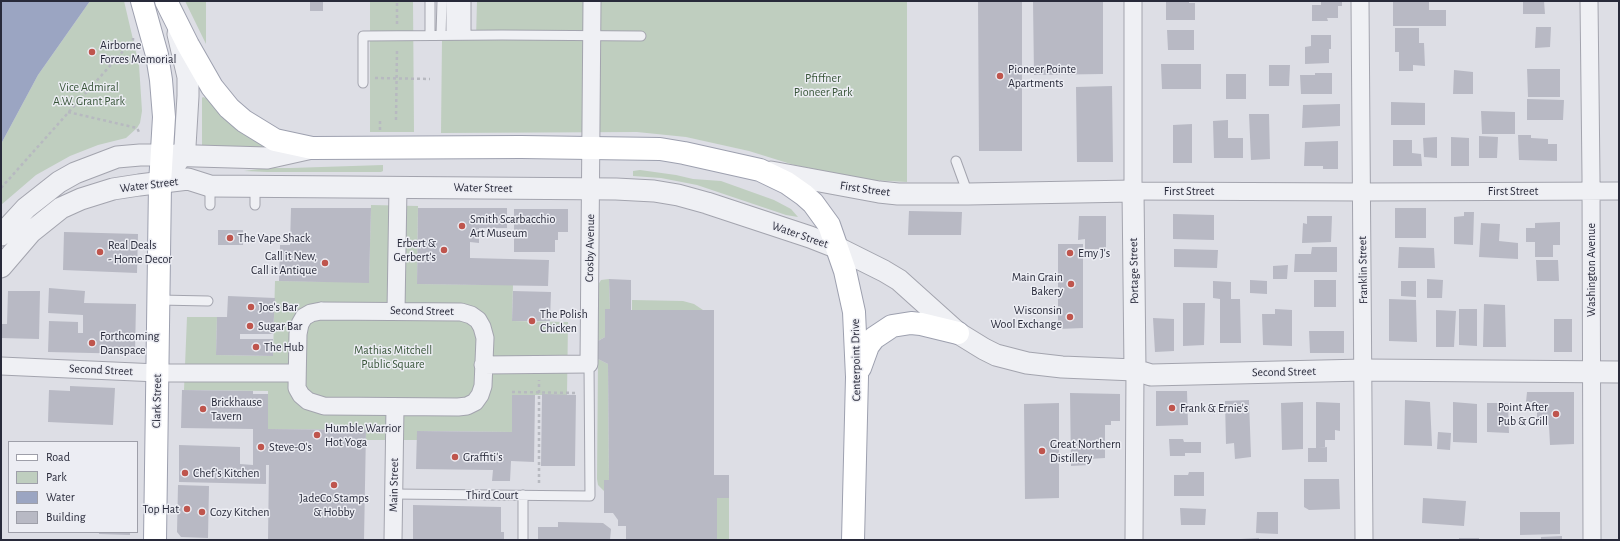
<!DOCTYPE html>
<style>
body{margin:0}
#map{position:relative;width:1620px;height:541px;overflow:hidden;background:#dddee5;font-family:"Alegreya Sans",sans-serif}
canvas{display:block}
.frame{position:absolute;inset:0;border:2px solid #282a3a;pointer-events:none}
.legend{position:absolute;left:8px;top:441px;width:130px;height:92px;box-sizing:border-box;background:#ecedf3;border:1px solid #9e9fa9;margin:0;padding:5px 7px;list-style:none;font-size:12px;color:#282a3a}
.legend li{display:flex;align-items:center;gap:8px;height:20px}
.legend b{width:20px;border:1px solid #9e9fa9}
</style>
<div id="map">
<canvas width="1620" height="541"></canvas>
<div class="frame"></div>
<ul class="legend">
<li><b style="height:5px;background:#fff"></b>Road</li>
<li><b style="height:11px;background:#bfcebf"></b>Park</li>
<li><b style="height:11px;background:#9ba5c2"></b>Water</li>
<li><b style="height:11px;background:#b8b9c4"></b>Building</li>
</ul>
</div>
<script>
const ctx = document.querySelector('canvas').getContext('2d');
ctx.lineJoin = 'round';
function fill(path, color) {
  ctx.fillStyle = color;
  ctx.fill(path, 'evenodd');
}
function toPath(rows) {
  const path = new Path2D();
  for (const r of rows) {
    path.moveTo(r[0], r[1]);
    for (let i = 2; i < r.length; i += 2) path.lineTo(r[i], r[i + 1]);
  }
  return path;
}
function stroke(path, color, width, dash) {
  ctx.strokeStyle = color;
  ctx.lineWidth = width;
  ctx.lineCap = dash ? 'butt' : 'round';
  ctx.setLineDash(dash || []);
  ctx.stroke(path);
}
function drawText(font, color, halo, rows, align = 'center') {
  ctx.font = font + ' "Alegreya Sans",sans-serif';
  ctx.lineWidth = 3;
  ctx.setLineDash([]);
  ctx.textBaseline = 'middle';
  ctx.strokeStyle = halo;
  ctx.fillStyle = color;
  for (const [text, x, y, turn = 0] of rows) {
    ctx.save();
    ctx.translate(x, y);
    ctx.rotate((+turn || 0) * Math.PI / 180);
    ctx.textAlign = isNaN(turn) ? turn : align;
    if (halo) ctx.strokeText(text, 0, 0);
    ctx.fillText(text, 0, 0);
    ctx.restore();
  }
}
const green = toPath([
 [90,1,124,1,139,65,142,111,140,123,137,128,126,138,98,145,70,156,36,175,1,205,1,144,38,75],
 [185,1,206,1,206,44],
 [370,1,413,1,414,132,370,132],
 [477,1,907,1,907,182,871,180,794,165,749,151,686,137,637,132,441,133,442,39,476,39],
 [203,97,206,98,239,131,265,147,202,146,202,98],
 [383,165,383,171,381,172,267,172,244,171,267,168,291,168],
 [640,170,676,175,693,179,721,181,774,200,791,209,798,217,786,215,697,185,661,178,633,176,633,171],
 [371,205,418,206,417,284,513,285,512,321,568,322,567,395,512,395,512,432,417,431,417,440,366,440,366,430,268,429,268,391,184,390,187,317,217,317,216,355,273,356,275,281,369,282],
 [609,279,610,309,605,337,598,341,598,285,601,280],
 [632,300,683,301,694,304,703,310,632,310],
 [598,359,608,364,609,480,604,491,598,485,597,479],
 [717,498,729,498,729,540,717,540]
]);
const water = toPath([
 [1,1,90,1,38,75,1,144]
]);
const building = toPath([
 [310,1,323,1,323,11,310,11],
 [978,1,1022,1,1022,151,979,151],
 [1033,1,1103,1,1103,74,1034,75],
 [1166,1,1189,1,1189,3,1195,3,1195,20,1166,20],
 [1321,1,1342,1,1342,6,1338,6,1338,18,1327,18,1328,21,1312,21,1312,5,1321,5],
 [1523,1,1544,1,1545,14,1523,14],
 [1393,2,1429,2,1429,10,1446,10,1446,26,1393,26],
 [1536,27,1551,27,1550,47,1535,48],
 [1395,28,1419,28,1419,43,1424,43,1425,66,1413,65,1413,71,1399,71,1399,52,1395,52],
 [1167,30,1194,30,1194,50,1168,50],
 [1311,35,1331,35,1331,49,1329,49,1329,63,1305,64,1305,47,1311,46],
 [1161,64,1201,64,1201,89,1162,89],
 [1269,65,1290,65,1289,86,1269,86],
 [1527,69,1560,69,1560,97,1528,97],
 [1454,70,1473,72,1473,94,1453,94],
 [1315,73,1332,73,1332,94,1301,94,1300,75,1315,75],
 [1226,74,1246,74,1246,99,1226,99],
 [1112,86,1113,162,1077,162,1076,87],
 [1527,99,1564,100,1563,120,1527,120],
 [1391,102,1425,103,1425,125,1391,125],
 [1340,104,1340,126,1302,128,1303,105],
 [1481,111,1515,112,1515,134,1482,134],
 [1249,114,1269,114,1270,159,1251,160],
 [1228,120,1228,138,1243,138,1243,158,1214,158,1213,121],
 [1192,124,1192,163,1173,163,1173,125],
 [1518,135,1531,135,1531,138,1548,139,1548,144,1557,144,1557,161,1519,160],
 [1479,136,1498,137,1497,158,1479,158],
 [1437,137,1437,158,1424,157,1423,138],
 [1451,137,1469,138,1469,166,1451,166],
 [1393,140,1412,140,1412,153,1421,154,1422,166,1393,166],
 [1338,141,1338,169,1323,169,1323,166,1304,166,1305,142],
 [291,208,371,208,369,283,279,281,280,245,290,245],
 [418,208,507,208,507,228,479,228,479,243,470,242,470,258,549,260,548,286,417,284],
 [1395,208,1426,208,1426,238,1395,238],
 [514,209,568,209,568,232,558,232,558,240,555,240,555,252,514,252],
 [909,211,962,212,961,235,908,235],
 [1464,212,1474,212,1473,245,1454,244,1454,217,1464,216],
 [1173,214,1214,215,1214,240,1173,239],
 [1079,216,1106,216,1106,249,1085,249,1085,239,1078,240],
 [1307,216,1332,216,1331,242,1302,243,1303,223,1307,224],
 [1560,222,1560,245,1553,245,1553,257,1535,257,1535,242,1526,242,1526,228,1535,228,1535,223],
 [1481,223,1500,224,1499,241,1518,243,1518,259,1479,257],
 [218,230,243,230,243,245,218,245],
 [64,232,138,234,137,273,63,270],
 [1058,244,1083,244,1083,328,1058,329],
 [1312,247,1337,247,1337,272,1294,272,1295,254,1311,254],
 [1399,247,1434,248,1435,268,1398,268],
 [1174,249,1218,250,1217,268,1174,267],
 [1536,260,1558,260,1559,281,1537,281],
 [1288,265,1287,279,1273,279,1273,266],
 [609,279,631,280,631,310,714,310,714,475,729,475,729,498,717,498,717,540,626,540,626,526,618,526,618,520,613,513,604,513,604,480,609,480,608,364,598,359,598,341,605,337,605,309,610,309],
 [1427,279,1443,280,1442,298,1427,298],
 [1250,280,1267,281,1267,294,1250,293],
 [1314,280,1336,280,1336,307,1314,307],
 [1213,281,1231,282,1231,299,1240,299,1241,343,1220,343,1220,299,1213,298],
 [1401,281,1416,281,1416,297,1401,296],
 [49,288,85,291,84,303,136,304,135,354,48,352,49,321,78,322,78,333,83,333,83,315,48,313],
 [8,291,40,291,39,339,1,338,1,324,7,324],
 [513,291,551,292,550,321,512,321],
 [228,296,275,298,273,334,240,334,240,339,273,339,273,356,216,355,217,317,227,317],
 [1389,299,1416,300,1417,342,1389,341],
 [1183,303,1205,303,1204,345,1183,346],
 [1484,304,1505,305,1506,347,1483,347],
 [1275,309,1292,310,1292,346,1263,345,1262,314,1275,314],
 [1459,309,1477,309,1477,346,1459,345],
 [1436,310,1456,311,1454,347,1436,347],
 [1153,318,1174,319,1174,351,1155,352],
 [1554,319,1572,319,1572,352,1554,352],
 [1309,331,1344,331,1344,353,1310,353],
 [70,386,115,388,113,425,48,422,49,390,70,391],
 [182,390,253,391,253,394,268,394,268,429,366,430,364,540,268,540,269,465,266,465,266,484,179,482,179,445,240,447,240,464,253,465,253,429,181,428],
 [1156,391,1187,391,1188,425,1156,426],
 [1527,392,1574,392,1574,444,1550,445,1549,425,1537,426,1537,402,1526,402],
 [1070,393,1120,394,1120,421,1111,421,1111,425,1105,425,1105,458,1089,459,1089,465,1071,466],
 [542,394,576,395,575,466,541,466],
 [512,395,535,395,534,462,511,461,510,481,492,481,493,470,416,469,417,431,512,432],
 [1249,400,1251,457,1235,459,1234,443,1226,444,1225,401],
 [1405,400,1430,402,1432,446,1404,445],
 [1303,402,1303,449,1282,450,1281,403],
 [1316,402,1340,403,1340,431,1335,430,1335,440,1325,440,1325,447,1318,448,1327,447,1327,462,1308,462,1308,448,1316,448],
 [1453,402,1477,404,1477,443,1453,442],
 [1059,403,1059,498,1025,499,1024,404],
 [1487,403,1508,403,1509,433,1487,432],
 [1438,432,1451,433,1450,450,1437,449],
 [1169,439,1183,439,1184,442,1201,442,1201,453,1185,453,1185,456,1170,456],
 [1189,472,1204,472,1204,496,1174,496,1174,475,1188,475],
 [1304,479,1339,479,1340,509,1309,510,1304,507],
 [178,485,209,486,208,538,181,537,177,532],
 [1423,498,1466,501,1464,526,1422,523],
 [413,505,501,507,501,532,504,532,504,540,413,540],
 [1180,508,1206,509,1205,525,1181,525],
 [1257,512,1278,512,1278,534,1256,533],
 [1520,512,1560,512,1560,534,1520,535],
 [558,522,603,523,611,529,610,540,538,540,538,527,558,527],
 [99,532,130,532,130,535,99,534],
 [1562,536,1562,540,1541,540,1541,537],
 [1259,538,1259,540,1240,540,1240,539],
 [1459,538,1479,538,1479,540,1459,540]
]);
const path = toPath([
 [397,24,397,1],
 [375,78,430,79],
 [68,112,137,128,140,134],
 [396,120,397,48],
 [380,130,380,119],
 [1,188,133,40,133,38],
 [512,392,578,393],
 [539,483,539,380]
]);
const service = toPath([
 [430,1,430,35],
 [458,1,459,35],
 [466,1,466,35],
 [441,35,442,1],
 [451,35,451,1],
 [363,83,363,36,502,35,641,36],
 [956,161,968,194],
 [210,186,210,205],
 [255,187,255,205],
 [159,300,208,301],
 [393,494,590,496,589,364],
 [523,540,523,495]
]);
const minor = toPath([
 [1133,1,1133,191,1362,192,1619,191],
 [1360,1,1364,540],
 [1589,1,1591,177,1592,540],
 [321,311,461,312,471,315,478,320,482,327,485,338,483,386,480,395,475,402,467,406,458,407,324,406,308,401,301,395,297,388,298,334,300,324,304,317,311,313,321,311],
 [396,311,398,187],
 [483,365,589,364,592,1],
 [1,366,158,373,297,373],
 [393,540,395,407],
 [1134,540,1135,370]
]);
const tertiary = toPath([
 [174,166,182,155,185,146,188,96,188,77,178,34],
 [771,172,879,192,898,194,968,194,1133,191,1135,370],
 [1,235,26,208,59,182,75,173,117,157,140,155,162,155,267,158,312,148],
 [1,267,31,232,61,208,81,199,113,189,139,185,188,179,210,186,616,189,654,191,678,195,707,203,810,237,838,248,884,271,899,280,958,333,984,349,996,355,1027,363,1062,367,1135,370,1151,375,1364,370,1619,372]
]);
const primary = toPath([
 [142,1,157,55,161,80,164,117,160,184,155,540],
 [166,1,188,45,212,87,229,108,244,121,275,140,312,148,521,147,660,149,684,153,760,170,787,183,804,195,813,203,829,225,845,271,854,312,857,377,853,540],
 [860,368,868,346,874,338,892,326,911,323,921,324,958,333]
]);
const markers = [
 [92,52,4,"#bf554d"],
 [1000,76,4,"#bf554d"],
 [462,226,4,"#bf554d"],
 [230,238,4,"#bf554d"],
 [444,250,4,"#bf554d"],
 [100,252,4,"#bf554d"],
 [1070,253,4,"#bf554d"],
 [325,263,4,"#bf554d"],
 [1071,284,4,"#bf554d"],
 [251,307,4,"#bf554d"],
 [1070,317,4,"#bf554d"],
 [532,321,4,"#bf554d"],
 [250,326,4,"#bf554d"],
 [92,343,4,"#bf554d"],
 [256,347,4,"#bf554d"],
 [1172,408,4,"#bf554d"],
 [203,409,4,"#bf554d"],
 [1556,414,4,"#bf554d"],
 [317,435,4,"#bf554d"],
 [261,447,4,"#bf554d"],
 [1042,451,4,"#bf554d"],
 [455,457,4,"#bf554d"],
 [185,473,4,"#bf554d"],
 [334,485,4,"#bf554d"],
 [187,509,4,"#bf554d"],
 [202,512,4,"#bf554d"]
];
const poiNames = [
 ["Airborne",100,45],
 ["Forces Memorial",100,59],
 ["Pioneer Pointe",1008,69],
 ["Apartments",1008,83],
 ["Smith Scarbacchio",470,219],
 ["Art Museum",470,233],
 ["The Vape Shack",238,238],
 ["Erbert &",436,243,"right"],
 ["Gerbert's",436,257,"right"],
 ["Real Deals",108,245],
 ["- Home Decor",108,259],
 ["Emy J's",1078,253],
 ["Call it New,",317,256,"right"],
 ["Call it Antique",317,270,"right"],
 ["Main Grain",1063,277,"right"],
 ["Bakery",1063,291,"right"],
 ["Joe's Bar",259,307],
 ["Wisconsin",1062,310,"right"],
 ["Wool Exchange",1062,324,"right"],
 ["The Polish",540,314],
 ["Chicken",540,328],
 ["Sugar Bar",258,326],
 ["Forthcoming",100,336],
 ["Danspace",100,350],
 ["The Hub",264,347],
 ["Brickhause",211,402],
 ["Tavern",211,416],
 ["Point After",1548,407,"right"],
 ["Pub & Grill",1548,421,"right"],
 ["Frank & Ernie's",1180,408],
 ["Humble Warrior",325,428],
 ["Hot Yoga",325,442],
 ["Great Northern",1050,444],
 ["Distillery",1050,458],
 ["Steve-O's",269,447],
 ["Graffiti's",463,457],
 ["Chef's Kitchen",193,473],
 ["JadeCo Stamps",334,498,"center"],
 ["& Hobby",334,512,"center"],
 ["Top Hat",179,509,"right"],
 ["Cozy Kitchen",210,512]
];
const parkNames = [
 ["Pfiffner",823,78],
 ["Pioneer Park",823,92],
 ["Vice Admiral",89,87],
 ["A.W. Grant Park",89,101],
 ["Mathias Mitchell",393,350],
 ["Public Square",393,364]
];
const streetNames = [
 ["Water Street",149,185,-7],
 ["Water Street",483,188,1],
 ["First Street",865,189,8],
 ["First Street",1189,191],
 ["First Street",1513,191],
 ["Water Street",800,235,19],
 ["Crosby Avenue",590,248,-89],
 ["Franklin Street",1363,270,-91],
 ["Washington Avenue",1591,270,-90],
 ["Portage Street",1134,271,-91],
 ["Second Street",422,311,1],
 ["Centerpoint Drive",856,360,-91],
 ["Second Street",101,370,3],
 ["Second Street",1284,372,-1],
 ["Clark Street",157,401,-89],
 ["Main Street",394,485,-89],
 ["Third Court",492,495]
];
fill(green, '#bfcebf');
fill(water, '#9ba5c2');
fill(building, '#b8b9c4');
stroke(service, '#a3a4ae', 11);
stroke(minor, '#a3a4ae', 19);
stroke(tertiary, '#a3a4ae', 23);
stroke(primary, '#9da0af', 24);
stroke(path, '#b7b9c0', 2.5, [3, 3]);
stroke(service, '#eff0f4', 9);
stroke(minor, '#eff0f4', 17);
stroke(tertiary, '#eff0f4', 21);
stroke(primary, '#fff', 22);
for (const [x, y, r, color] of markers) {
  const dot = new Path2D();
  dot.arc(x, y, r, 0, 2 * Math.PI);
  ctx.fillStyle = color;
  ctx.fill(dot);
  stroke(dot, '#ecedf3', 1.5);
}
drawText('12px', '#282a3a', '#ecedf3', poiNames, 'left');
drawText('12px', '#375438', '#ecedf3', parkNames);
drawText('12px', '#282a3a', '#ecedf3', streetNames);
</script>
